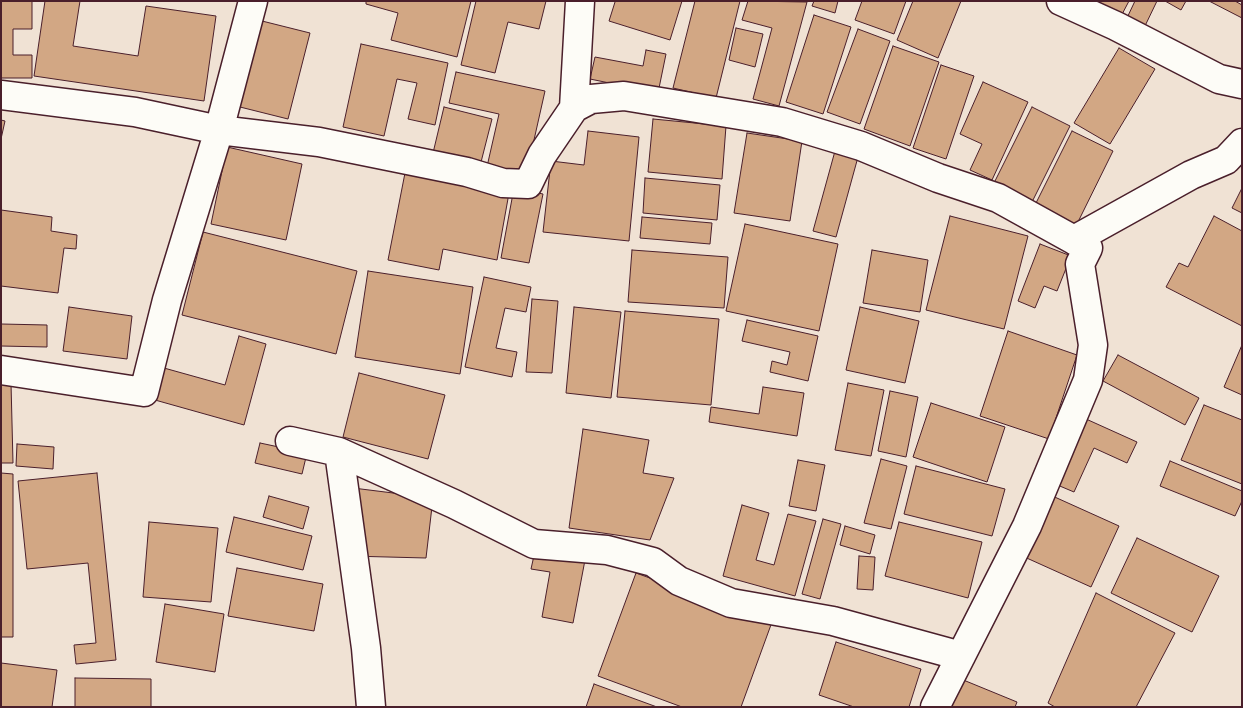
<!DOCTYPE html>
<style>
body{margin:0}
#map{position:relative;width:1243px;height:708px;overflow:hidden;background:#f0e2d4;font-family:Delius,sans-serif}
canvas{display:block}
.frame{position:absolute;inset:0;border:2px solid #4a1f2b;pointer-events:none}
</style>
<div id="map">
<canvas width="1243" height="708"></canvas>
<div class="frame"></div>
</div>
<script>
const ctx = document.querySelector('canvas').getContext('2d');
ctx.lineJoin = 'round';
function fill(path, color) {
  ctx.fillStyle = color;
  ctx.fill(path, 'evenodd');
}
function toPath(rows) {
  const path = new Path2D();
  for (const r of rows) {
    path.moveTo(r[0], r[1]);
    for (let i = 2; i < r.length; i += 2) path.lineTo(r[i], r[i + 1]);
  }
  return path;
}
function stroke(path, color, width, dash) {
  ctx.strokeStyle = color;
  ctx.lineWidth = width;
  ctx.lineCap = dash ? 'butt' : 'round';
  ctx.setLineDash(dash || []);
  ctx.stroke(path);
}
const building = toPath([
 [1,1,32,1,32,29,13,29,13,55,32,55,32,78,1,78,1,1],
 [45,1,80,1,73,46,138,56,146,6,216,16,204,101,34,76,45,1],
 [366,1,471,1,457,57,391,40,398,13,366,4,366,1],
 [476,1,546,1,539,29,508,22,495,73,461,65,476,1],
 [614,1,682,1,670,40,609,21,615,2,614,1],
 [695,1,740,1,716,98,673,88,695,1],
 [748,1,807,2,779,106,753,99,772,28,742,20,748,1],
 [814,1,838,1,835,13,812,6,814,1],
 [862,1,906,1,894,34,855,20,862,1],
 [913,1,961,1,938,58,897,40,913,1],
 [1089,1,1129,1,1119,20,1089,1],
 [1135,1,1157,1,1144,28,1126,20,1135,1],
 [1165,1,1186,1,1181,10,1165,1],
 [1209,1,1235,1,1242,5,1242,18,1209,1],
 [814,15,851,27,823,114,786,102,814,15],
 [258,20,310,33,288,119,236,106,258,20],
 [736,28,763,34,755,67,729,60,736,28],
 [858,29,890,41,860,124,827,112,858,29],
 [361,44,448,63,435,125,408,119,417,83,397,79,384,136,343,127,361,44],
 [893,46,939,62,910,146,864,129,893,46],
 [1119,48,1155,69,1110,144,1074,123,1119,48],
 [646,50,666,54,658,93,590,79,595,57,643,66,646,50],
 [941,65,974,76,946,159,913,148,941,65],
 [456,72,545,91,525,180,486,171,499,114,449,103,456,72],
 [983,82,1028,102,992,180,970,170,982,144,960,134,983,82],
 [444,107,492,119,480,166,433,153,444,107],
 [1032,107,1070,126,1030,206,992,187,1032,107],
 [653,119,726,126,722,179,648,172,653,119],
 [1,120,5,121,1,139,1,120],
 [588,131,639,137,629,241,543,232,551,161,584,165,588,131],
 [1072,131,1113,151,1075,228,1034,207,1072,131],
 [747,133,802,141,790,221,734,213,747,133],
 [227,147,302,164,286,240,211,224,227,147],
 [835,151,858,157,836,237,813,231,835,151],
 [405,173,509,193,497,260,443,249,439,270,388,260,405,173],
 [645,178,720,185,717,220,643,213,645,178],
 [514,188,543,194,529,263,501,258,514,188],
 [1242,188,1242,213,1232,208,1242,188],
 [1,210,52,217,51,231,77,235,76,249,64,248,58,293,1,286,1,210],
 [950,216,1028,236,1004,329,926,310,950,216],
 [1214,216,1242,231,1242,326,1166,287,1179,263,1188,267,1214,216],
 [642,217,712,223,710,244,640,238,642,217],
 [745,224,838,244,819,331,726,311,745,224],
 [203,232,357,271,336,354,182,315,203,232],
 [1040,244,1071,256,1057,291,1044,286,1035,308,1018,301,1040,244],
 [632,250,728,257,724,308,628,302,632,250],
 [872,250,928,260,920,312,863,303,872,250],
 [368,271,473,287,460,374,355,357,368,271],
 [484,277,531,287,526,312,505,308,496,348,517,352,512,377,465,367,484,277],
 [532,299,558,301,552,373,526,372,532,299],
 [69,307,132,316,127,359,63,351,69,307],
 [574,307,621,312,611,398,566,393,574,307],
 [860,307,919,321,905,383,846,370,860,307],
 [625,311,719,319,711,405,617,397,625,311],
 [747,320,818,336,808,381,770,372,772,361,787,365,790,352,742,341,747,320],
 [1,324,47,325,47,347,1,346,1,324],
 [1008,331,1077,355,1049,439,980,416,1008,331],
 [239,336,266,344,244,425,155,400,164,368,225,385,239,336],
 [1242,345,1242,395,1224,387,1242,345],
 [1118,355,1199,398,1185,425,1103,381,1118,355],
 [359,373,445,395,428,459,343,437,359,373],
 [1,383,11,383,13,463,1,463,1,383],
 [848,383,884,390,871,456,835,450,848,383],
 [763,387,804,393,797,436,709,422,711,407,759,414,763,387],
 [890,391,918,397,906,457,878,451,890,391],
 [931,403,1005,427,987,482,913,457,931,403],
 [1204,405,1242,420,1242,484,1181,460,1204,405],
 [1086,419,1137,442,1127,463,1094,448,1074,492,1055,484,1086,419],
 [583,429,649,440,643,473,674,478,650,540,569,528,583,429],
 [260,443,307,453,302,474,255,463,260,443],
 [17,444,54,447,53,469,16,466,17,444],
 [881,459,907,466,891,529,864,523,881,459],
 [798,460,825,465,816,511,789,506,798,460],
 [1170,461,1242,491,1242,501,1235,516,1160,486,1170,461],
 [916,466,1005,489,992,536,904,514,916,466],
 [1,473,13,474,13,637,1,637,1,473],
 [97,473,116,660,76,664,74,645,96,643,88,563,27,569,18,481,97,473],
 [345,487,433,498,426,558,349,556,345,487],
 [1048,494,1119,526,1091,587,1020,555,1048,494],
 [269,496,309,507,303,529,263,517,269,496],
 [742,505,769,513,756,560,774,565,788,514,816,521,795,596,723,576,742,505],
 [234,517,312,536,303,570,226,552,234,517],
 [823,519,841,524,820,599,802,594,823,519],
 [149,522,218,528,211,602,143,597,149,522],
 [899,522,982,542,968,598,885,576,899,522],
 [845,526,875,535,870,554,840,545,845,526],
 [1137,538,1219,576,1192,632,1111,593,1137,538],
 [535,551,585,560,573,623,542,617,550,572,531,569,535,551],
 [859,556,875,557,873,590,857,589,859,556],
 [237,568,323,584,314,631,228,616,237,568],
 [636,573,772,622,741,707,682,707,598,676,636,573],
 [1096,593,1175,633,1136,707,1055,707,1048,703,1096,593],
 [165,604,224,614,215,672,156,662,165,604],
 [836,642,921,669,909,707,854,707,819,695,836,642],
 [1,663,57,670,52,707,1,707,1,663],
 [956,677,1017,702,1015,707,954,707,946,703,956,677],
 [75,678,151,679,151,707,75,707,75,678],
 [594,684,657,707,586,707,594,684]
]);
const street = toPath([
 [1061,1,1116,26,1219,79,1242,84],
 [1,95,135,112,219,130,319,142,467,172,503,183,528,184,542,155,574,108,591,99,624,96,782,122,861,146,938,178,998,198,1074,240,1191,175,1226,160,1242,143],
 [574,108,580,1],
 [1,370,144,392,167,300,219,130,253,1],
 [290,441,339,452,454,504,534,544,607,550,653,562,679,581,731,603,833,621,961,656],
 [339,452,366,648,371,707],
 [935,707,1027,526,1088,380,1093,345,1080,264,1088,248,1074,240]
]);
fill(building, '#d2a784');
stroke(building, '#4a1f2b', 1);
stroke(street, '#4a1f2b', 31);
stroke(street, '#fdfcf7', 28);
</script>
